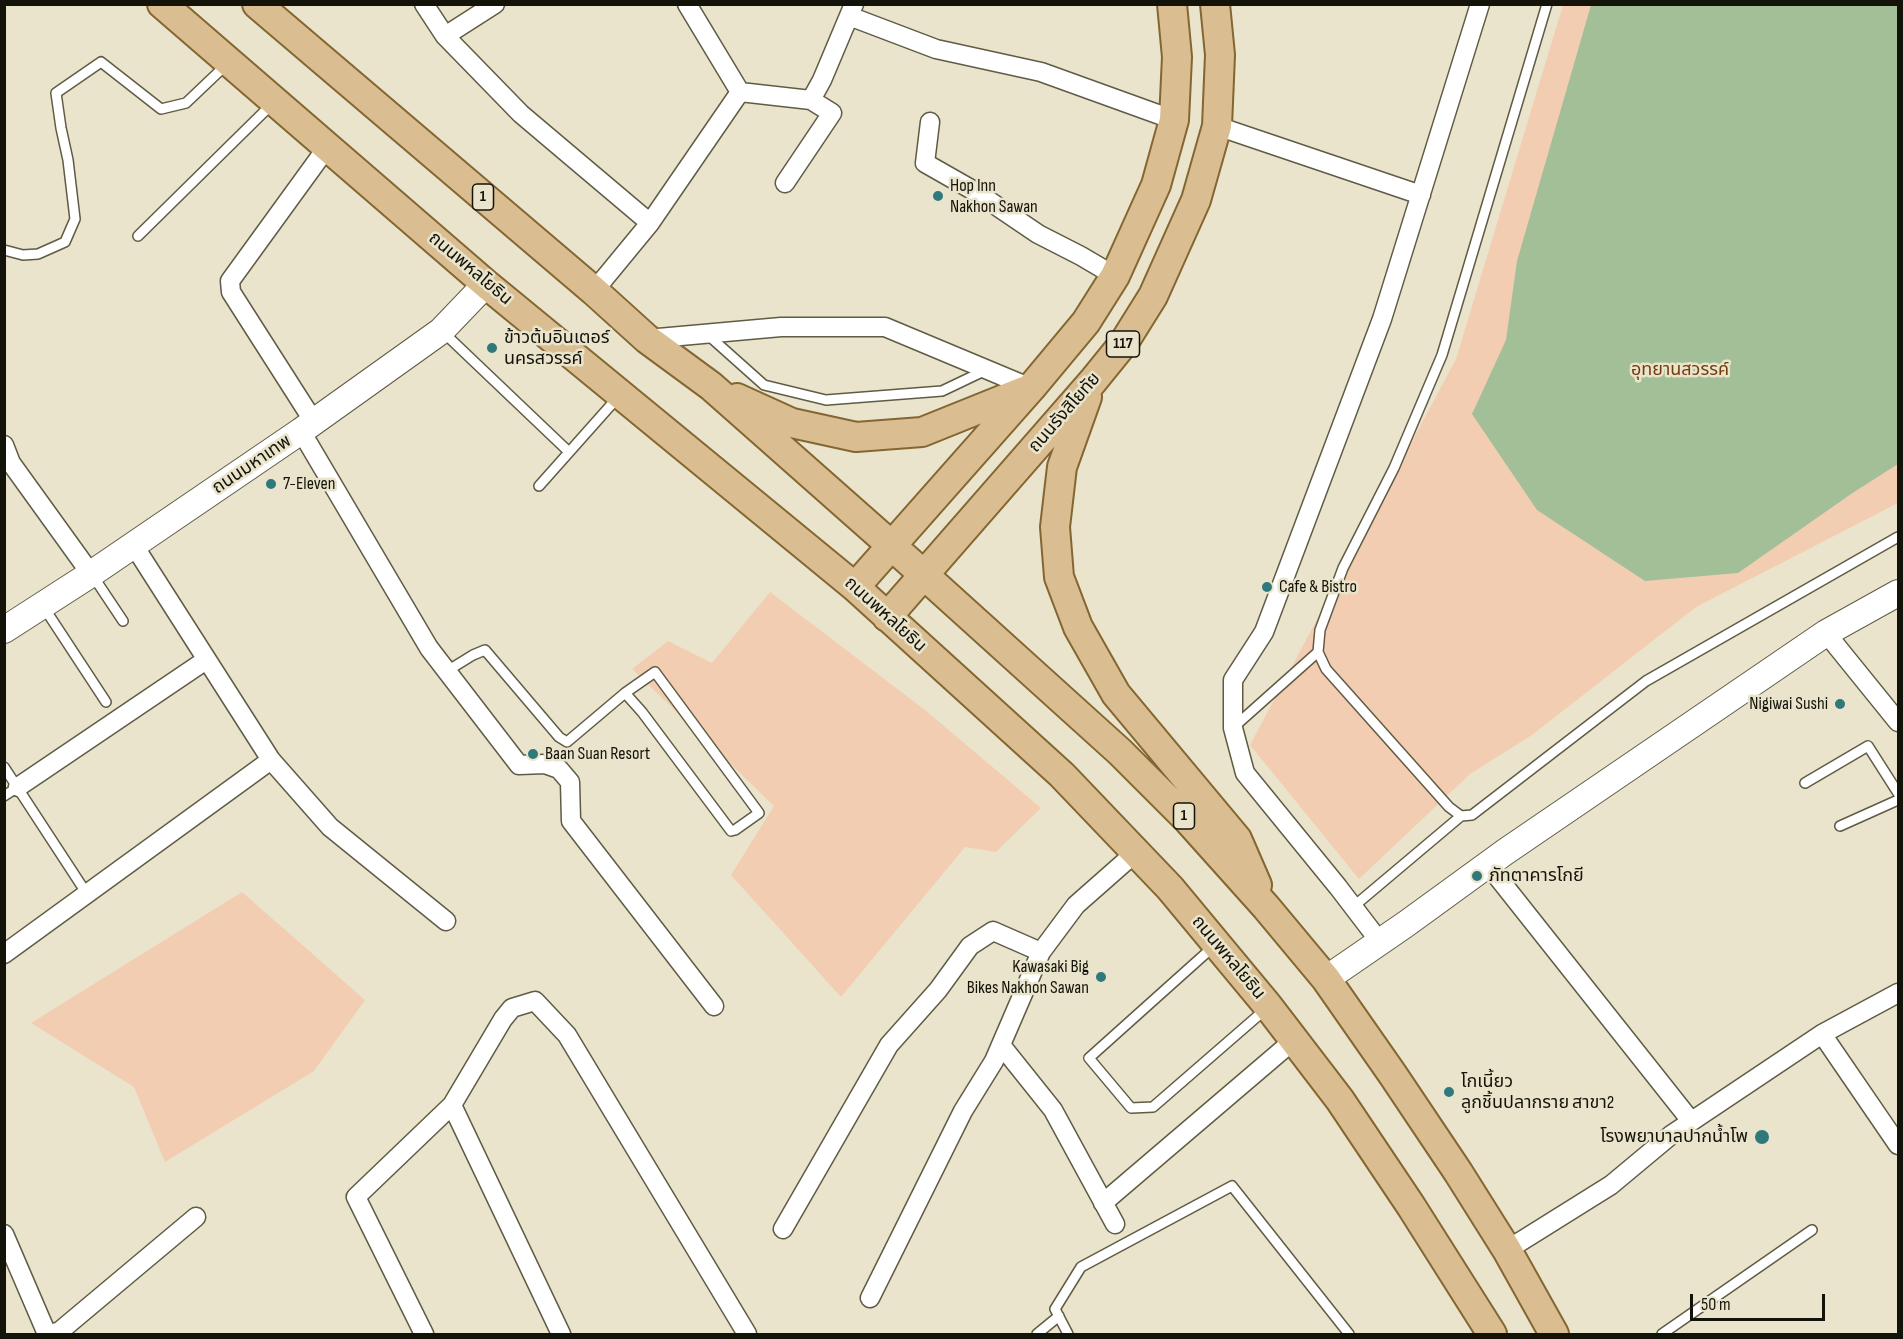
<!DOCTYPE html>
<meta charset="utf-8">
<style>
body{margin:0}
#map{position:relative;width:1903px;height:1339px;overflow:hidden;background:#e9e4cb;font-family:"Sofia Sans Condensed",sans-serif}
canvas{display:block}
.frame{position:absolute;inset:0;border:6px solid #14130a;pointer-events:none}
.scale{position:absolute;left:1690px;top:1294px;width:135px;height:27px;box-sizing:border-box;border:3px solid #14130a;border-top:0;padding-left:8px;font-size:18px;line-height:21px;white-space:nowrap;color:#14130a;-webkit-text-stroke:4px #e9e4cb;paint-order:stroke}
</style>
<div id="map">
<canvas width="1903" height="1339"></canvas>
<div class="frame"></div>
<div class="scale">50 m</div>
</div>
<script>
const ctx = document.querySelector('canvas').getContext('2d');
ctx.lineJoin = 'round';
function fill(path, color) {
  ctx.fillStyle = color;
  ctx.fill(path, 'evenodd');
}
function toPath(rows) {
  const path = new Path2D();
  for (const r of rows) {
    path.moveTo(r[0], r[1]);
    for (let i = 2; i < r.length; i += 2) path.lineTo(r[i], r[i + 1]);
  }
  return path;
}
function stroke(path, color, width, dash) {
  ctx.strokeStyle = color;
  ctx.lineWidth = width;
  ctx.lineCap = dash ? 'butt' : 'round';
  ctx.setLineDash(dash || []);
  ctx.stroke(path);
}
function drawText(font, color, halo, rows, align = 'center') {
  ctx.font = font + ' "Sofia Sans Condensed","Noto Sans Thai",sans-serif';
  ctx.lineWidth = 5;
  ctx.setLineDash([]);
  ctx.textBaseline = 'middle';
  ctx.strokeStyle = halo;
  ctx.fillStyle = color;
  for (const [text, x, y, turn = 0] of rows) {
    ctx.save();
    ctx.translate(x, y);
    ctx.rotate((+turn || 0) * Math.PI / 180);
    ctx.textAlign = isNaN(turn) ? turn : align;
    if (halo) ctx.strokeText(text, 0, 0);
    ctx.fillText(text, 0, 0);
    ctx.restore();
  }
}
const green = toPath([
 [1563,5,1898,5,1898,503,1696,607,1532,735,1470,774,1359,879,1250,745,1456,359],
 [770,592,925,710,1041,808,996,852,965,847,841,997,731,875,774,806,632,669,668,641,712,663],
 [242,892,365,1000,314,1071,165,1162,134,1087,31,1023]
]);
const water = toPath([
 [1591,5,1898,5,1898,464,1851,494,1738,573,1645,581,1537,510,1472,414,1506,340,1517,261]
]);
const lane = toPath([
 [138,236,273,103],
 [4,250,23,255,38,254,65,242,75,219,68,160,61,128,56,93,101,62,161,109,186,103,227,64],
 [443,332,569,452],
 [708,335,764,385,826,400,942,391,986,370],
 [539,486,619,396],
 [93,576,123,621],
 [43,606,106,702],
 [447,671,473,655,485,650,559,737,567,742,625,693,642,712,731,831,735,830,759,813,655,672,625,693],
 [1235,726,1318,652],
 [4,767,87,894],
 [1805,783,1868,746,1898,793],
 [4,796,18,787],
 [1461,816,1449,807,1326,669,1318,652,1320,630,1343,568,1394,468,1442,355,1547,4],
 [1840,826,1898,800],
 [1353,907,1461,816,1472,815,1646,681,1898,537],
 [1214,946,1089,1058,1131,1108,1153,1107,1267,1008],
 [1037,1334,1059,1316],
 [1068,1334,1055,1309,1081,1267,1232,1186,1349,1334],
 [1662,1334,1812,1230]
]);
const street = toPath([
 [424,4,445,36,521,114,650,223],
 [849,16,936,49,1041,72,1174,120],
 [445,36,495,4],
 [740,92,811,100,822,80,854,4],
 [930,122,925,163,976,192,1038,234,1081,256,1115,276],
 [1217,126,1421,195],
 [785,183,832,113,811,100],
 [594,291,650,223,740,92,687,4],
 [647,339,781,327,885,327,1031,388],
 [314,422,231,292,230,281,328,146],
 [301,431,429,648,519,765,545,764,559,769,570,782,571,821,714,1006],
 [4,445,11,463,91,574],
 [133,544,271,760,330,827,446,921],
 [1826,633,1898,722],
 [18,787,206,660],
 [1488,865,1691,1121],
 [1380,942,1338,887,1245,773,1233,728,1233,680,1264,632,1382,319,1480,4],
 [4,954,271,760],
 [1822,1034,1898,1145],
 [1001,1045,1053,1110,1115,1224],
 [452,1105,561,1334],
 [1103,1203,1294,1040],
 [783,1229,889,1045,938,990,970,946,993,931,1041,952],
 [4,1234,47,1334],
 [1507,1250,1611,1185,1671,1135,1822,1034,1898,993],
 [870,1298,963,1111,994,1061,1041,952,1076,905,1135,853],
 [50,1334,60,1331,196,1217],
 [424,1334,356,1197,452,1105,503,1019,512,1008,535,1001,567,1035,747,1334]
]);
const secondary = toPath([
 [4,630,91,574,301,431,441,331,486,284],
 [1326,979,1406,924,1505,852,1826,633,1898,593]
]);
const primary = toPath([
 [162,4,486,284,855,587,1062,775,1170,888,1268,1006,1340,1100,1411,1206,1492,1334],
 [257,4,594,291,647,339,711,386,892,546,1120,752,1188,820,1266,907,1326,979,1393,1075,1458,1172,1507,1250,1554,1334],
 [1087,397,1062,467,1055,527,1059,577,1078,627,1116,694,1237,839,1257,885],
 [737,398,792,423,856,437,922,432,1024,391],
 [855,587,1031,388,1086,322,1115,276,1156,185,1174,120,1177,57,1172,4],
 [887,617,1093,381,1123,344,1153,296,1196,200,1217,126,1220,55,1215,4]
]);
const markers = [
 [938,196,6,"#2f787b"],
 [492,348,6,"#2f787b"],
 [271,484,6,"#2f787b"],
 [1267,587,6,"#2f787b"],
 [1840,704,6,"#2f787b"],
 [533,754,6,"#2f787b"],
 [1477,876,6,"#2f787b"],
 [1101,977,6,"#2f787b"],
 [1449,1092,6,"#2f787b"],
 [1762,1137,8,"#2f787b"]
];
const shields = [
 [483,197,21],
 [1123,344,33],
 [1184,816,21]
];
const shieldNames = [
 ["1",483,197],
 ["117",1123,344],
 ["1",1184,816]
];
const poiNames = [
 ["Hop Inn",950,186],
 ["Nakhon Sawan",950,207],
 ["ข้าวต้มอินเตอร์",504,338],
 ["นครสวรรค์",504,359],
 ["7-Eleven",283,484],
 ["Cafe & Bistro",1279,587],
 ["Nigiwai Sushi",1828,704,"right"],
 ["Baan Suan Resort",545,754],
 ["ภัทตาคารโกยี",1489,876],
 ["Kawasaki Big",1089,967,"right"],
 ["Bikes Nakhon Sawan",1089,988,"right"],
 ["โกเนี้ยว",1461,1082],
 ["ลูกชิ้นปลากราย สาขา2",1461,1103],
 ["โรงพยาบาลปากน้ำโพ",1748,1137,"right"]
];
const streetNames = [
 ["ถนนพหลโยธิน",470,269,40],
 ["ถนนรังสิโยทัย",1065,413,-49],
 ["ถนนมหาเทพ",252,465,-34],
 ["ถนนพหลโยธิน",885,615,42],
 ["ถนนพหลโยธิน",1228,958,50]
];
const parkNames = [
 ["อุทยานสวรรค์",1680,370]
];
fill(green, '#f3cdb2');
fill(water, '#a2bf98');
stroke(lane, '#5f5b45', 12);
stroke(street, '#5f5b45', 21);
stroke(secondary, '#5f5b45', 28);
stroke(primary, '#846632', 32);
stroke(lane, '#fff', 9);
stroke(street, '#fff', 18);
stroke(secondary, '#fff', 26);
stroke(primary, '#dabe91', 28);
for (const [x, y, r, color] of markers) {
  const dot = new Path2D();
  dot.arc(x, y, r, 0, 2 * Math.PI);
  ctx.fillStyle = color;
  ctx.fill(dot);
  stroke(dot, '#e9e4cb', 2);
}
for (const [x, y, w] of shields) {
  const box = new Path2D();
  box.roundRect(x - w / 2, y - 13, w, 26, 4.5);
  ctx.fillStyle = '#e9e4cb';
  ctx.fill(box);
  stroke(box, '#14130a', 1.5);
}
drawText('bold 16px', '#14130a', null, shieldNames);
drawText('18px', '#14130a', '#e9e4cb', poiNames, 'left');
drawText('18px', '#14130a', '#e9e4cb', streetNames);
drawText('18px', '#723d0e', '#e9e4cb', parkNames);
</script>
